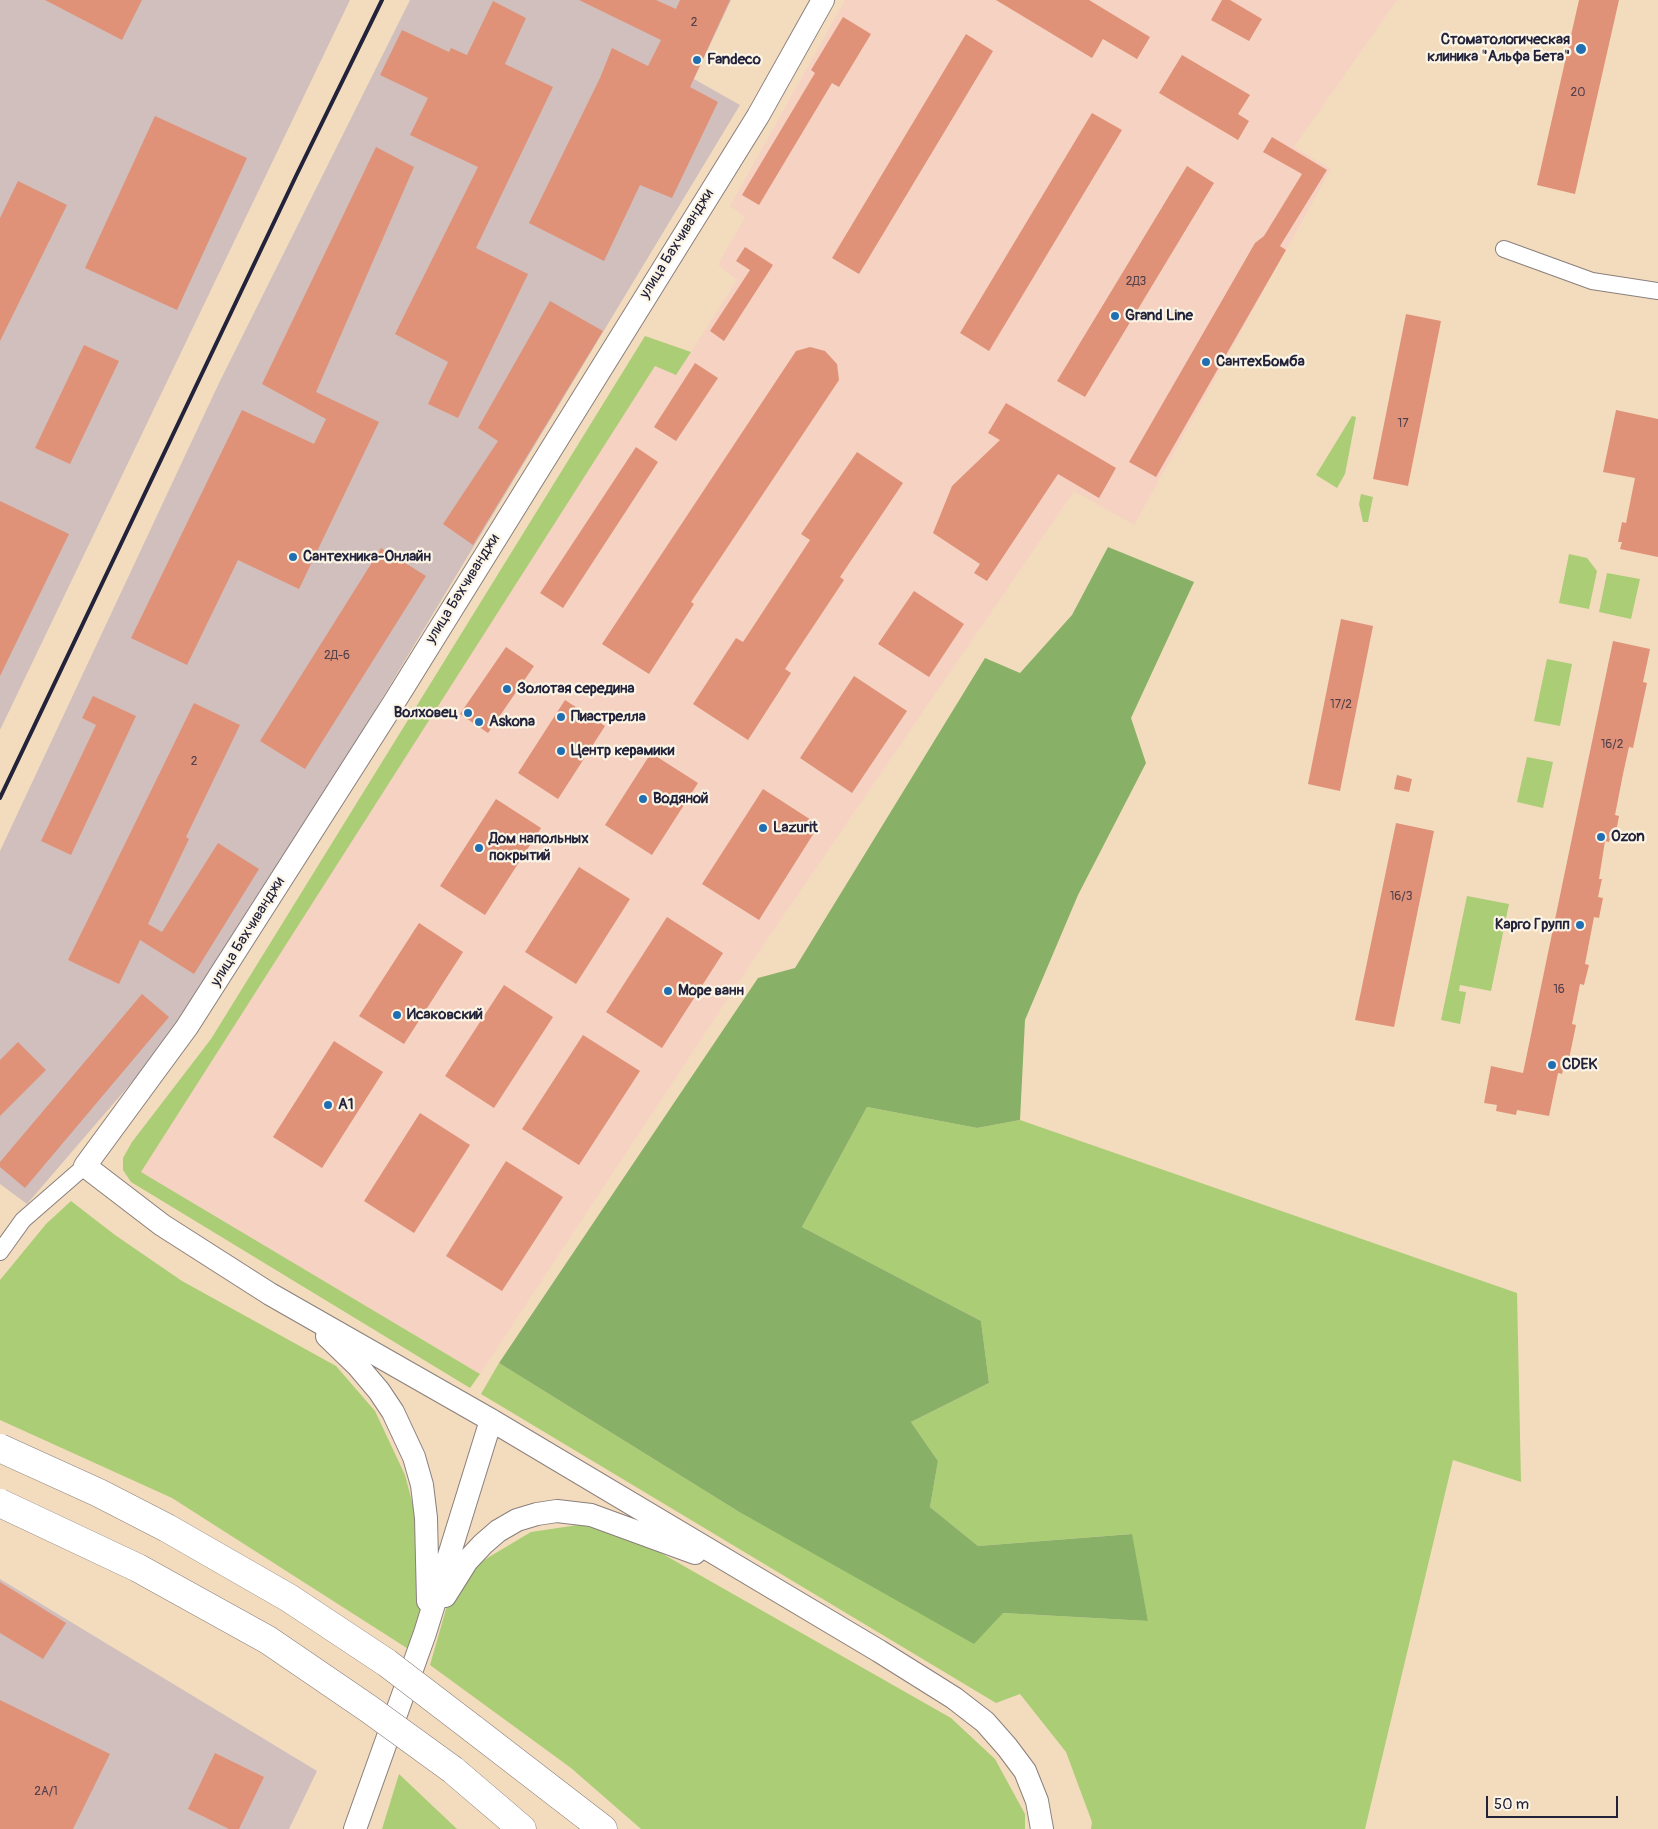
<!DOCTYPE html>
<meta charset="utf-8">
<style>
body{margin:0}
#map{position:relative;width:1658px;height:1829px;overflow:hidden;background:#f3dcbe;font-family:Pangolin,sans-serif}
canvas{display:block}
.scale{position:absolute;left:1486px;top:1796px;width:132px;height:22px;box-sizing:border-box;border:2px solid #22223b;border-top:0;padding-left:6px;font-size:15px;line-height:18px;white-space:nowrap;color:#22223b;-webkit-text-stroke:4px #fcf5e5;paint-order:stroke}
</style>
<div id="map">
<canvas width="1658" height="1829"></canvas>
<div class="scale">50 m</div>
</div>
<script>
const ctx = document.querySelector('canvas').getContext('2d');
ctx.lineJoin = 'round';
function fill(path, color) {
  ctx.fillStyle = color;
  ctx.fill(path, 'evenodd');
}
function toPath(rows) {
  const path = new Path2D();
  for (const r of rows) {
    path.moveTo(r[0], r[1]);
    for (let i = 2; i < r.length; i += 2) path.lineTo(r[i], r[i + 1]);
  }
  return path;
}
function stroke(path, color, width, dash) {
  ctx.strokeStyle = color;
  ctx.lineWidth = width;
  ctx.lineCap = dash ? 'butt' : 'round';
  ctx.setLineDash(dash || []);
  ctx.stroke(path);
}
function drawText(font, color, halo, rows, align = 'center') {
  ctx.font = font + ' Pangolin,sans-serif';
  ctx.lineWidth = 4.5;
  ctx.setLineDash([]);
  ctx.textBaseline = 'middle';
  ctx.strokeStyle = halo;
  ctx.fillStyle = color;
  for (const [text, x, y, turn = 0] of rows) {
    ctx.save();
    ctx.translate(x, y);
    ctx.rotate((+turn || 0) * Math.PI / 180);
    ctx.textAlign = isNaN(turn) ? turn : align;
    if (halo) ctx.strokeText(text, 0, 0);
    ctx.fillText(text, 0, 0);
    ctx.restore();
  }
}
const built = toPath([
 [845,0,1397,0,1294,147,1331,169,1134,525,1074,491,766,941,480,1374,141,1172,655,365,676,375,737,280,718,265,745,217,730,206]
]);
const industrial = toPath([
 [0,0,350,0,0,730],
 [410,0,731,0,694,79,740,105,194,1010,27,1204,0,1184,0,851,219,383],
 [0,1579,317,1771,289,1829,0,1829]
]);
const green = toPath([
 [645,336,691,352,676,375,655,366,141,1172,480,1374,470,1388,131,1182,123,1170,123,1158,132,1142,211,1039],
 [1352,416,1356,417,1345,474,1337,488,1316,475],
 [1361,494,1373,497,1368,522,1363,522,1359,504],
 [1569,554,1587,558,1597,571,1589,609,1559,603],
 [1607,573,1640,579,1631,619,1599,612],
 [1547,659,1572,664,1560,726,1534,721],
 [1527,757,1553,762,1543,808,1517,802],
 [1467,896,1509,904,1491,991,1460,985,1459,991,1466,992,1460,1024,1441,1020],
 [867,1107,977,1128,1020,1120,1517,1293,1521,1482,1453,1460,1365,1829,1091,1829,1092,1822,1066,1752,1020,1694,996,1703,481,1394,499,1363,736,1510,1003,1613,1148,1621,1131,1534,978,1546,930,1507,938,1461,911,1422,989,1383,981,1321,802,1227],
 [71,1201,115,1235,182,1281,336,1366,375,1411,405,1475,421,1536,424,1601,413,1652,172,1498,0,1420,0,1280,46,1224],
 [578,1525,617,1528,951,1718,995,1759,1025,1814,1025,1829,641,1829,571,1768,430,1665,446,1609,479,1563,531,1532],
 [399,1774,457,1829,382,1829]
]);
const forest = toPath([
 [1108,547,1194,582,1131,718,1146,763,1078,895,1025,1020,1020,1120,977,1128,867,1107,802,1227,981,1321,989,1383,911,1422,938,1461,930,1507,978,1546,1132,1534,1148,1621,1003,1613,974,1644,736,1510,499,1363,758,978,795,968,985,658,1020,673,1072,615]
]);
const building = toPath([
 [45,0,142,0,122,40],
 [579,0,656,0,676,9,680,0,730,0,690,87,718,102,672,198,640,185,604,261,529,223,600,78,612,48,648,66,661,40],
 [996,0,1089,0,1150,37,1137,59,1103,39,1092,58],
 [1222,0,1230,0,1262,19,1249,41,1211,20],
 [1579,0,1619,0,1575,194,1537,185],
 [493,1,526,18,505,64,553,87,476,248,528,274,458,418,428,404,448,362,395,334,478,167,410,135,428,98,380,75,402,30,449,52,451,48,467,55],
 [843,17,871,34,839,87,832,83,759,205,742,195,815,73,811,70],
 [966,34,993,51,859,274,832,258],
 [1182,55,1250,95,1238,114,1249,121,1238,140,1159,93],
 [1092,113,1122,130,989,351,960,333],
 [155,116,247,158,177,310,85,268],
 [1272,137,1327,170,1280,246,1286,250,1156,477,1129,462,1255,243,1264,236,1302,174,1263,152],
 [376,147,414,167,316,392,379,422,299,589,238,560,187,665,131,638,242,410,314,444,326,419,262,384],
 [1187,166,1214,183,1085,397,1057,381],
 [18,181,67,205,0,341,0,218],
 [745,247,773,265,724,341,710,331,750,270,736,261],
 [550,301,603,331,473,545,443,524,498,441,478,428],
 [1406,314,1441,321,1408,486,1373,479],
 [84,345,119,361,70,464,35,448],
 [810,347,825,351,837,364,839,380,691,602,694,604,649,674,602,644,796,351],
 [695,363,718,378,676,441,654,427],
 [1006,403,1116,468,1099,498,1058,474,987,581,974,573,980,564,933,533,952,486,1000,440,988,433],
 [1616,410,1658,419,1658,557,1620,549,1622,542,1618,542,1622,522,1626,523,1635,478,1603,472],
 [636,447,658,462,563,608,540,593],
 [857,452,903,483,840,577,844,580,785,669,791,673,748,740,693,704,736,638,743,642,810,540,801,534],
 [0,501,69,534,0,676],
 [381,548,426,576,305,769,260,741],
 [914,591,964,624,929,677,878,644],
 [1341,619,1373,626,1340,791,1308,784],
 [1613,641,1650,649,1643,682,1647,683,1633,748,1629,747,1623,774,1615,815,1619,816,1615,837,1611,836,1609,842,1605,841,1599,879,1602,879,1598,897,1603,898,1599,918,1594,917,1585,964,1589,965,1584,985,1580,984,1572,1024,1576,1025,1569,1059,1566,1058,1562,1074,1558,1073,1549,1116,1517,1110,1516,1115,1496,1111,1497,1105,1484,1103,1491,1066,1523,1073],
 [506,647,534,666,488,733,460,714],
 [854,676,907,711,852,793,800,758],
 [93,696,136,716,71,855,41,841,96,725,82,718],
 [565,700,605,726,558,799,518,773],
 [194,703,240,725,186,837,189,839,148,924,162,932,218,843,259,869,194,974,140,940,119,984,68,960],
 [651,753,698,783,652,855,605,825],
 [1397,775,1412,779,1409,792,1394,789],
 [763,789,819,825,759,920,702,884],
 [496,799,541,828,485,915,440,886],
 [1396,823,1434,831,1394,1027,1355,1020],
 [579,867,630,899,576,984,525,952],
 [667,917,723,953,662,1048,606,1012],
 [419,923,463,952,404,1044,359,1016],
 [504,985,553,1017,494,1108,445,1076],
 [142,994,169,1017,25,1188,0,1167,0,1162],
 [583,1035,640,1071,579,1165,522,1129],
 [334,1041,383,1072,322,1168,273,1137],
 [18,1042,46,1070,0,1116,0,1060],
 [420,1113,470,1145,414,1233,364,1201],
 [506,1161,563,1197,502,1291,446,1256],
 [0,1582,66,1623,43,1659,0,1633],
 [0,1700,110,1754,73,1829,0,1829],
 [215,1753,264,1777,239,1829,229,1829,188,1809]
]);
const street = toPath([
 [1504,249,1592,281,1658,291],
 [0,1252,23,1220,85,1166]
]);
const secondary = toPath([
 [823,0,758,116,393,704,187,1027,85,1166,162,1225,270,1294,491,1420,879,1651,954,1698,985,1722,1007,1747,1025,1771,1037,1801,1042,1829],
 [327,1336,357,1365,379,1391,393,1412,414,1457,422,1485,426,1518,428,1601],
 [445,1596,467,1561,483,1544,498,1531,517,1520,537,1514,557,1511,591,1515,695,1553],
 [355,1829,425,1633,491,1420]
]);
const highway = toPath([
 [472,1728,603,1829],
 [453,1770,522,1829]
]);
const rail = toPath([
 [0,798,296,176,382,0]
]);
const highwayBridge = toPath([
 [0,1448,99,1493,167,1528,289,1598,387,1663,472,1728],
 [0,1503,138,1568,268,1640,369,1709,453,1770]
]);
const markers = [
 [1581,49,6,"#1f6fb2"],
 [697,60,5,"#1f6fb2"],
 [1115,316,5,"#1f6fb2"],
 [1206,362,5,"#1f6fb2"],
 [293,557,5,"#1f6fb2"],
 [507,689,5,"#1f6fb2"],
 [468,713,5,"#1f6fb2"],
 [561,717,5,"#1f6fb2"],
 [479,722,5,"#1f6fb2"],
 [561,751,5,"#1f6fb2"],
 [643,799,5,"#1f6fb2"],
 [763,828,5,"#1f6fb2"],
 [1601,837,5,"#1f6fb2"],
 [479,848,5,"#1f6fb2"],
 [1580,925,5,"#1f6fb2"],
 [668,991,5,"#1f6fb2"],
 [397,1015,5,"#1f6fb2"],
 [1552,1065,5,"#1f6fb2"],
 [328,1105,5,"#1f6fb2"]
];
const numberNames = [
 ["2",694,23],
 ["20",1578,93],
 ["2Д3",1136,282],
 ["17",1403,424],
 ["2Д-6",337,656],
 ["17/2",1341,705],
 ["16/2",1612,745],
 ["2",194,762],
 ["16/3",1401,897],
 ["16",1559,990],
 ["2А/1",46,1792]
];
const poiNames = [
 ["Стоматологическая",1570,40,"right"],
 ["клиника \"Альфа Бета\"",1570,57,"right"],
 ["Fandeco",707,60],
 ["Grand Line",1125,316],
 ["СантехБомба",1216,362],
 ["Сантехника-Онлайн",303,557],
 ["Золотая середина",517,689],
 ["Волховец",458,713,"right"],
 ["Пиастрелла",571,717],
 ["Askona",489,722],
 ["Центр керамики",571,751],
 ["Водяной",653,799],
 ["Lazurit",773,828],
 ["Ozon",1611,837],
 ["Дом напольных",489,839],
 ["покрытий",489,856],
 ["Карго Групп",1570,925,"right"],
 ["Море ванн",678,991],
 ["Исаковский",407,1015],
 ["CDEK",1562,1065],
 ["A1",338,1105]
];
const streetNames = [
 ["улица Бахчиванджи",677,244,-58],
 ["улица Бахчиванджи",463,589,-58],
 ["улица Бахчиванджи",248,932,-58]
];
fill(built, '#f6d2c3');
fill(industrial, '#d1bfbd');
fill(green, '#abcd76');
fill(forest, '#88b067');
fill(building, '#df9278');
stroke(street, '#8a7f7c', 18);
stroke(secondary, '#8a7f7c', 24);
stroke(highway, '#8a7f7c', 29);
stroke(street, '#fff', 16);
stroke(secondary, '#fff', 22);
stroke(highway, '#fff', 28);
stroke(rail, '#22223b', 4);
stroke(highwayBridge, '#8a7f7c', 29, []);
stroke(highwayBridge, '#fff', 28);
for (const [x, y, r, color] of markers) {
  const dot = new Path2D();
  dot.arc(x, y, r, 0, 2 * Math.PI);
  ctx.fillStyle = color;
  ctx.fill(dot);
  stroke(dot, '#fcf5e5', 2);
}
drawText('12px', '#513e4a', null, numberNames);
drawText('bold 15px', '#22223b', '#fcf5e5', poiNames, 'left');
drawText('15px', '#22223b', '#fcf5e5', streetNames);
</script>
